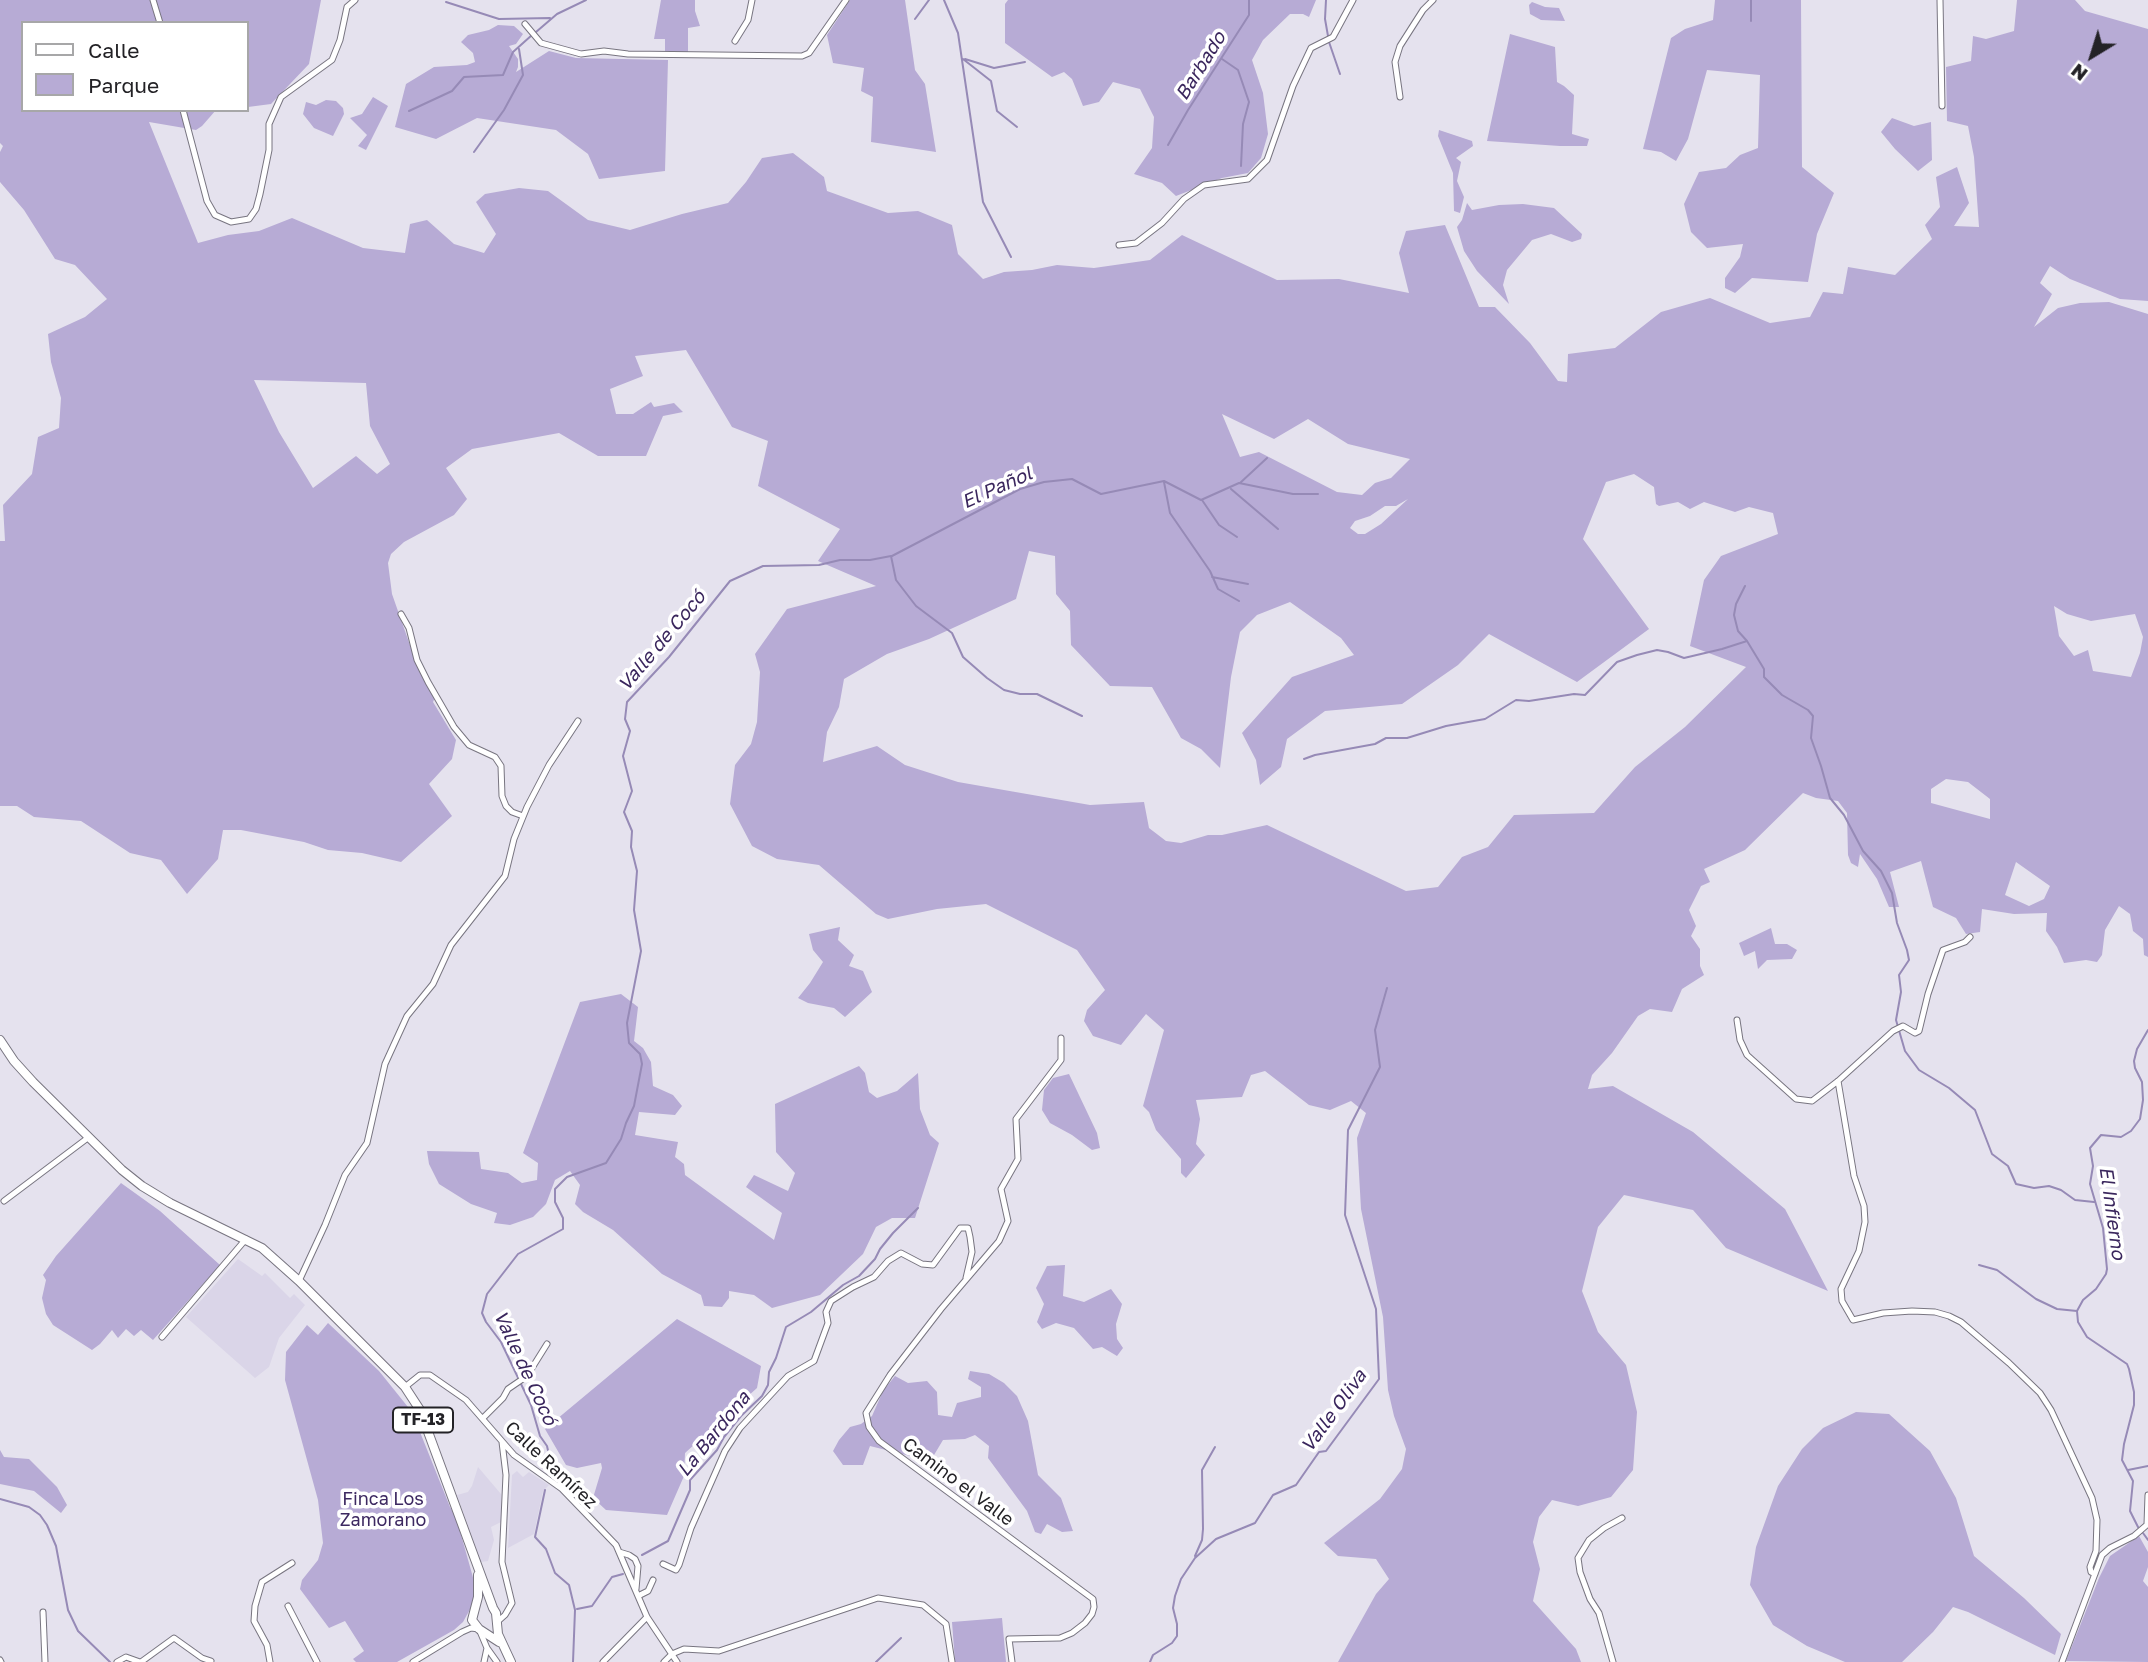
<!DOCTYPE html>
<meta charset="utf-8">
<style>
body{margin:0}
#map{position:relative;width:2148px;height:1662px;overflow:hidden;background:#e5e2ee;font-family:"Golos Text",sans-serif}
canvas{display:block}
.legend{position:absolute;left:21px;top:21px;width:228px;height:91px;box-sizing:border-box;background:#fff;border:2px solid #a7a7a8;margin:0;padding:9px 12px;list-style:none;font-size:21px;color:#232226}
.legend li{display:flex;align-items:center;gap:14px;height:35px}
.legend b{width:35px;border:2px solid #a7a7a8}
.north{position:absolute;left:2057px;top:21px;width:70px;height:70px;-webkit-text-stroke:5px #fff;paint-order:stroke;rotate:218deg;font-size:19px;font-weight:700;line-height:28px;text-align:center;color:#232226}
.north::after{content:'';display:block;margin:auto;width:24px;height:32px;background:#232226;clip-path:polygon(50% 0,100% 100%,50% 72%,0 100%)}
</style>
<div id="map">
<canvas width="2148" height="1662"></canvas>
<ul class="legend">
<li><b style="height:9px;background:#fff"></b>Calle</li>
<li><b style="height:19px;background:#b7abd5"></b>Parque</li>
</ul>
<div class="north">N</div>
</div>
<script>
const ctx = document.querySelector('canvas').getContext('2d');
ctx.lineJoin = 'round';
function fill(path, color) {
  ctx.fillStyle = color;
  ctx.fill(path, 'evenodd');
}
function toPath(rows) {
  const path = new Path2D();
  for (const r of rows) {
    path.moveTo(r[0], r[1]);
    for (let i = 2; i < r.length; i += 2) path.lineTo(r[i], r[i + 1]);
  }
  return path;
}
function stroke(path, color, width, dash) {
  ctx.strokeStyle = color;
  ctx.lineWidth = width;
  ctx.lineCap = dash ? 'butt' : 'round';
  ctx.setLineDash(dash || []);
  ctx.stroke(path);
}
function drawText(font, color, halo, rows, align = 'center') {
  ctx.font = font + ' "Golos Text",sans-serif';
  ctx.lineWidth = 7;
  ctx.setLineDash([]);
  ctx.textBaseline = 'middle';
  ctx.strokeStyle = halo;
  ctx.fillStyle = color;
  for (const [text, x, y, turn = 0] of rows) {
    ctx.save();
    ctx.translate(x, y);
    ctx.rotate((+turn || 0) * Math.PI / 180);
    ctx.textAlign = isNaN(turn) ? turn : align;
    if (halo) ctx.strokeText(text, 0, 0);
    ctx.fillText(text, 0, 0);
    ctx.restore();
  }
}
const built = toPath([
 [238,1259,262,1276,265,1273,290,1298,294,1294,305,1305,279,1338,269,1367,255,1378,186,1317],
 [478,1467,501,1494,501,1522,491,1527,494,1540,488,1561,481,1562,457,1495,468,1492,472,1486],
 [517,1471,523,1477,529,1472,549,1485,543,1491,534,1534,508,1548,512,1475]
]);
const green = toPath([
 [0,0,321,0,309,64,271,104,248,107,247,107,247,23,23,23,23,110,216,110,202,126,196,130,149,122,198,243,228,235,259,231,292,218,363,248,405,253,410,224,427,220,454,244,484,253,496,234,476,202,485,194,519,188,548,191,588,220,630,230,682,214,728,203,746,182,762,158,793,153,824,177,827,191,888,213,918,211,952,225,958,254,983,279,1004,272,1032,270,1057,265,1094,268,1150,260,1182,235,1277,280,1339,279,1409,293,1399,253,1406,231,1445,225,1479,307,1495,307,1530,343,1558,381,1567,382,1568,354,1615,348,1661,312,1710,298,1770,323,1810,317,1823,292,1843,294,1848,267,1895,275,1932,239,1925,225,1940,207,1936,177,1957,167,1969,203,1954,226,1979,227,1974,157,1968,126,1947,121,1946,67,1971,61,1973,36,1986,39,2014,31,2017,0,2075,0,2085,11,2148,29,2148,301,2120,299,2070,279,2050,266,2040,283,2052,294,2034,327,2058,308,2080,303,2109,302,2148,314,2148,957,2144,955,2143,939,2133,931,2130,914,2119,906,2105,930,2102,955,2097,962,2086,960,2064,963,2057,947,2046,931,2047,913,2014,914,1982,909,1980,932,1966,934,1956,918,1933,907,1921,861,1890,872,1899,907,1889,907,1877,879,1860,854,1858,867,1851,863,1848,855,1847,813,1838,801,1816,798,1803,793,1745,850,1704,869,1710,882,1701,886,1689,910,1696,926,1691,936,1700,949,1700,966,1704,975,1682,989,1672,1012,1650,1009,1638,1016,1612,1053,1592,1075,1588,1089,1613,1086,1693,1132,1785,1209,1828,1291,1726,1248,1693,1210,1624,1195,1598,1227,1582,1291,1598,1332,1626,1365,1637,1412,1633,1470,1611,1497,1578,1506,1552,1500,1539,1517,1533,1542,1540,1569,1533,1601,1576,1649,1581,1662,1338,1662,1376,1594,1389,1579,1376,1559,1338,1556,1324,1543,1380,1499,1402,1469,1406,1449,1394,1416,1388,1390,1383,1317,1361,1209,1357,1138,1366,1113,1351,1101,1330,1110,1309,1105,1265,1071,1251,1075,1242,1097,1196,1100,1200,1119,1196,1144,1205,1155,1186,1178,1181,1173,1181,1159,1156,1130,1149,1112,1143,1106,1164,1030,1146,1014,1121,1045,1093,1036,1084,1021,1087,1010,1105,990,1077,950,986,904,937,909,888,919,876,914,819,865,777,859,752,846,730,804,735,765,751,744,757,722,760,672,755,654,787,609,876,586,818,561,840,529,758,486,768,441,732,427,686,350,635,356,643,376,610,389,616,414,633,414,651,402,654,407,674,403,683,412,663,416,646,456,598,456,559,433,472,449,446,468,467,499,454,515,404,542,391,554,388,563,392,594,418,668,436,695,433,702,456,740,452,759,429,784,452,816,401,862,362,853,328,850,304,842,241,830,223,830,218,859,187,894,161,860,130,853,81,821,34,817,17,806,0,806,0,541,5,541,3,505,32,474,38,437,59,428,61,398,51,362,48,334,85,317,107,299,75,265,55,259,24,210,0,182,0,152,3,146,0,143],
 [254,380,366,383,370,426,390,464,377,474,356,456,313,488,279,432],
 [1222,414,1274,439,1308,419,1348,444,1410,459,1391,478,1375,483,1362,495,1337,492,1259,452,1240,457],
 [1634,474,1654,487,1656,504,1659,506,1678,502,1690,509,1704,502,1735,512,1749,507,1773,513,1778,534,1721,556,1704,580,1690,646,1746,667,1685,727,1635,767,1594,813,1514,815,1488,847,1462,857,1438,887,1406,891,1267,825,1222,835,1208,835,1181,843,1166,841,1149,828,1144,802,1090,805,958,782,905,765,877,746,823,762,827,732,839,707,844,679,887,654,929,639,1016,599,1029,551,1055,556,1056,594,1070,611,1071,645,1110,686,1152,687,1181,738,1201,749,1220,768,1231,677,1240,632,1257,615,1290,602,1341,638,1354,655,1292,677,1242,733,1256,760,1260,785,1281,767,1287,739,1325,711,1402,704,1458,665,1489,634,1577,682,1649,629,1583,539,1606,482],
 [1408,499,1381,524,1365,534,1358,534,1350,528,1355,521,1370,516,1385,506,1396,506],
 [2054,606,2067,614,2091,621,2135,614,2143,637,2140,653,2131,677,2093,671,2088,650,2074,656,2059,636],
 [1946,779,1968,782,1990,799,1990,819,1931,803,1931,789],
 [2016,862,2050,886,2044,899,2029,906,2005,895],
 [661,0,695,0,695,11,700,26,688,28,688,54,665,54,665,39,654,39],
 [850,0,905,0,915,70,925,84,936,152,871,142,873,97,861,91,864,68,833,63,827,35],
 [1008,0,1316,0,1309,17,1303,14,1290,14,1263,40,1252,60,1263,93,1268,134,1261,158,1248,173,1222,178,1176,196,1162,183,1134,174,1152,148,1154,117,1140,89,1113,82,1099,102,1083,106,1072,79,1064,72,1052,77,1005,43,1005,4],
 [1715,0,1801,0,1802,167,1834,193,1817,234,1808,282,1752,278,1735,293,1725,288,1725,278,1740,257,1743,244,1707,248,1691,232,1684,204,1699,172,1726,168,1740,155,1758,148,1760,75,1707,70,1688,139,1676,161,1661,152,1643,149,1671,38,1685,29,1713,20],
 [1532,2,1545,7,1559,8,1565,21,1541,20,1530,14,1529,5],
 [498,25,514,26,523,34,516,44,509,46,518,59,518,67,516,72,549,51,576,58,668,60,665,171,599,179,588,154,556,130,477,118,436,139,395,127,406,84,434,67,467,65,475,62,473,53,461,42,468,35,489,30],
 [1510,34,1555,47,1557,82,1564,86,1574,95,1572,134,1589,139,1587,146,1560,146,1487,141],
 [373,97,388,106,366,150,358,146,367,135,350,118,362,114],
 [326,100,336,101,343,108,344,114,333,136,314,128,303,114,306,102,316,105],
 [1892,118,1914,126,1931,122,1932,160,1918,171,1895,149,1881,132],
 [1439,130,1472,141,1473,146,1456,158,1461,162,1457,181,1464,197,1460,213,1454,211,1453,173,1438,136],
 [1467,203,1472,210,1499,205,1523,204,1554,208,1582,234,1581,239,1572,242,1551,234,1532,240,1507,270,1503,285,1509,304,1477,271,1464,251,1457,227,1462,220],
 [840,927,838,940,854,955,849,966,863,971,872,992,845,1017,834,1008,808,1003,798,998,810,983,823,962,813,950,809,934],
 [1771,928,1775,944,1787,944,1797,950,1792,959,1767,960,1758,969,1755,951,1744,956,1739,943],
 [621,994,638,1007,634,1041,643,1048,651,1062,653,1086,673,1095,682,1106,675,1115,639,1112,635,1135,678,1142,675,1157,684,1164,685,1175,774,1240,782,1213,746,1187,754,1175,788,1191,795,1173,776,1152,775,1104,859,1066,865,1073,869,1092,877,1098,897,1091,918,1073,920,1109,930,1135,939,1143,915,1218,892,1218,876,1227,863,1254,820,1295,772,1308,754,1295,729,1291,729,1298,722,1307,704,1306,701,1295,662,1274,613,1230,583,1212,575,1204,580,1185,570,1171,555,1180,546,1204,533,1217,510,1225,494,1223,497,1213,471,1204,439,1184,429,1164,427,1151,479,1152,481,1169,508,1173,522,1183,537,1180,538,1163,523,1153,580,1002],
 [1069,1074,1097,1133,1100,1148,1092,1150,1072,1135,1050,1123,1042,1110,1044,1090,1053,1078],
 [121,1183,160,1211,220,1265,153,1340,141,1330,134,1336,126,1329,118,1338,112,1330,100,1344,92,1350,53,1325,46,1314,42,1298,46,1280,43,1275,56,1256],
 [1065,1265,1063,1296,1084,1302,1111,1289,1122,1304,1116,1324,1117,1339,1123,1348,1117,1356,1102,1347,1093,1349,1074,1328,1056,1323,1042,1329,1037,1322,1044,1304,1036,1288,1047,1266],
 [677,1319,761,1366,757,1388,685,1453,684,1476,667,1515,606,1510,593,1498,602,1468,601,1463,577,1468,566,1465,545,1429],
 [328,1323,379,1371,412,1412,450,1507,456,1517,474,1581,475,1591,473,1604,463,1622,454,1630,397,1662,356,1662,353,1659,364,1651,345,1621,329,1628,300,1589,302,1580,318,1560,323,1543,318,1500,285,1380,286,1352,307,1325,318,1335],
 [970,1371,989,1374,1004,1383,1017,1396,1028,1421,1038,1475,1061,1498,1073,1531,1062,1532,1047,1524,1041,1534,1035,1532,1027,1511,988,1458,989,1446,975,1435,965,1439,943,1440,934,1455,910,1456,870,1446,863,1465,843,1465,833,1451,839,1440,850,1427,861,1424,872,1416,883,1391,895,1376,908,1383,927,1381,937,1392,938,1415,952,1417,957,1403,981,1397,981,1387,968,1379],
 [1856,1412,1889,1414,1930,1451,1956,1498,1974,1556,2024,1598,2061,1634,2055,1655,1968,1612,1953,1607,1933,1632,1902,1662,1845,1662,1807,1646,1773,1625,1750,1585,1756,1547,1778,1486,1802,1449,1823,1428],
 [0,1450,4,1457,29,1459,57,1487,67,1505,61,1513,34,1491,0,1484],
 [2139,1536,2148,1552,2148,1567,2143,1581,2148,1587,2148,1662,2066,1661,2099,1578,2110,1556],
 [1002,1618,1006,1662,955,1662,952,1622]
]);
const stream = toPath([
 [944,0,958,33,983,202,1011,257],
 [1326,0,1325,19,1328,36],
 [1751,0,1751,21],
 [446,2,499,19,550,18],
 [915,19,929,0],
 [536,32,557,14,586,0],
 [1329,42,1340,74],
 [963,59,991,81,997,111,1017,127],
 [965,59,994,68,1025,62],
 [1222,59,1238,70,1249,102,1243,124,1241,166],
 [409,111,452,91,464,77,503,75,513,52,532,35],
 [1168,145,1188,110,1249,15,1249,0],
 [474,152,504,110,523,75,519,49],
 [1164,482,1170,513,1210,571,1218,589,1239,601],
 [1240,483,1267,458],
 [1231,489,1278,529],
 [1202,500,1219,525,1237,537],
 [892,556,1020,489,1044,482,1072,479,1101,494,1164,481,1201,500,1239,483,1293,494,1318,494],
 [1212,577,1248,584],
 [1745,586,1736,604,1734,615,1738,631,1747,641,1764,669,1764,677,1782,695,1808,710,1813,716,1811,738,1821,766,1830,798,1844,815,1863,851,1881,871,1892,893,1897,923,1907,950,1909,960,1899,975,1901,992,1896,1020,1905,1051,1919,1070,1949,1088,1975,1110,1992,1154,2008,1166,2016,1184,2034,1188,2049,1186,2061,1190,2075,1200,2094,1202],
 [1304,759,1315,755,1375,744,1386,738,1407,738,1446,726,1485,719,1516,700,1529,701,1574,694,1585,695,1617,662,1637,655,1657,650,1668,652,1684,658,1722,649,1747,641],
 [1979,1265,1997,1270,2036,1299,2057,1309,2077,1311],
 [551,1464,547,1446,540,1436,531,1405,501,1342,486,1322,482,1313,487,1294,518,1254,563,1229,563,1218,555,1202,555,1189,567,1177,606,1163,621,1139,626,1123,634,1106,642,1064,640,1054,629,1043,627,1023,641,951,634,910,637,871,631,847,632,831,624,812,632,791,623,756,630,731,625,719,627,702,669,657,730,581,763,566,819,565,840,560,870,560,891,556,896,580,916,606,952,633,963,657,987,678,1004,690,1020,694,1037,694,1082,716],
 [2128,1470,2148,1466],
 [545,1490,535,1537,546,1549,555,1573,569,1585,575,1610,573,1662],
 [0,1499,29,1507,40,1515,47,1525,56,1546,68,1610,78,1631,110,1662],
 [2138,1527,2130,1511,2133,1481,2122,1460,2124,1444,2134,1405,2134,1392,2129,1369,2127,1364,2087,1337,2078,1322,2077,1311,2083,1300,2096,1289,2106,1274,2107,1269,2103,1228,2090,1184,2093,1166,2090,1148,2101,1135,2121,1137,2131,1131,2140,1119,2143,1100,2142,1082,2135,1068,2134,1061,2137,1049,2148,1030],
 [2143,1533,2148,1540],
 [642,1555,668,1541,690,1490,690,1480,717,1450,724,1437,741,1416,762,1396,768,1385,769,1372,776,1358,786,1327,811,1312,843,1285,859,1276,875,1259,880,1249,893,1233,918,1208],
 [1195,1556,1202,1540,1203,1529,1202,1470,1215,1447],
 [577,1609,592,1606,612,1577,623,1574],
 [876,1662,901,1638],
 [1150,1662,1153,1655,1172,1643,1177,1636,1177,1624,1173,1608,1175,1596,1181,1579,1195,1558,1216,1539,1255,1523,1273,1495,1296,1485,1319,1452,1326,1451,1379,1379,1376,1309,1345,1215,1348,1130,1380,1067,1375,1030,1387,988]
]);
const minor = toPath([
 [153,0,160,23],
 [1940,0,1942,106],
 [525,24,541,43,581,54,604,51,628,54,802,56,809,53,846,0],
 [735,41,748,20,752,0],
 [1400,97,1395,62,1400,46,1423,10,1433,0],
 [183,110,207,201,215,215,231,222,249,219,256,209,260,194,269,150,269,124,281,97,332,60,340,40,347,7,355,0],
 [1119,245,1136,243,1162,223,1184,199,1204,185,1248,179,1267,160,1293,86,1311,48,1333,37,1353,0],
 [401,614,409,628,417,660,428,682,454,727,469,745,495,757,501,766,502,796,506,806,512,812,523,816],
 [1737,1020,1740,1040,1747,1055,1796,1099,1812,1101,1838,1081,1893,1031,1903,1026,1915,1033,1919,1031,1928,994,1943,950,1965,942,1970,937],
 [1838,1081,1854,1176,1864,1206,1865,1222,1859,1251,1841,1289,1842,1301,1853,1320,1883,1313,1912,1311,1935,1312,1949,1316,1961,1322,2009,1363,2040,1393,2051,1410,2092,1498,2097,1520,2096,1551,2090,1567,2091,1572,2095,1574],
 [4,1201,89,1137],
 [299,1281,325,1225,345,1175,367,1143,385,1064,407,1016,433,984,451,945,505,876,514,839,527,807,549,765,578,721],
 [162,1337,246,1239],
 [405,1387,420,1375,430,1375,466,1400,514,1455,562,1489,616,1545,647,1617,677,1662],
 [483,1418,503,1398,508,1389,527,1376,547,1344],
 [2147,1524,2148,1495],
 [619,1552,629,1555,635,1559,638,1566,636,1589],
 [663,1564,676,1570,679,1565,691,1528,725,1451,740,1428,788,1376,814,1361,828,1323,826,1312,831,1301,853,1287,874,1277,888,1261,901,1253,922,1264,933,1265,960,1228,968,1228,970,1237,972,1252,966,1278],
 [638,1596,648,1591,653,1580],
 [288,1606,317,1662],
 [43,1612,45,1662],
 [496,1623,505,1615,512,1603,502,1562,506,1475,502,1442],
 [0,1660,1,1662],
 [117,1662,126,1657,140,1662],
 [141,1662,174,1638,202,1658,211,1661],
 [270,1662,267,1645,254,1621,255,1606,262,1582,292,1563],
 [413,1662,462,1632,471,1628,479,1629,487,1648,497,1662],
 [484,1662,487,1648],
 [603,1662,647,1617],
 [664,1662,672,1654,684,1649,719,1651,878,1598,923,1605,946,1624,952,1662],
 [1012,1662,1009,1639,1060,1638,1072,1633,1085,1623,1092,1614,1094,1607,1093,1599,879,1441,869,1427,866,1413,890,1375,941,1309,999,1241,1008,1221,1001,1189,1018,1159,1016,1119,1061,1060,1061,1038],
 [1613,1662,1599,1613,1590,1599,1580,1572,1578,1558,1589,1540,1604,1528,1622,1518],
 [2062,1662,2102,1555,2110,1548,2134,1536,2148,1524]
]);
const primary = toPath([
 [0,1040,14,1061,33,1082,122,1170,142,1186,170,1203,262,1248,299,1281,405,1387,420,1410,493,1608,496,1613,498,1634,511,1662],
 [478,1575,478,1597,472,1620,479,1629,499,1642]
]);
const shields = [
 [423,1420,60]
];
const shieldNames = [
 ["TF-13",423,1420]
];
const streetNames = [
 ["Calle Ramírez",551,1465,43],
 ["Camino el Valle",958,1482,37]
];
const parkNames = [
 ["Finca Los",383,1499],
 ["Zamorano",383,1520]
];
const waterNames = [
 ["Barbado",1201,66,-58],
 ["El Pañol",997,488,-24],
 ["Valle de Cocó",662,641,-50],
 ["El Infierno",2112,1213,82],
 ["Valle de Cocó",525,1368,65],
 ["Valle Oliva",1334,1411,-54],
 ["La Bardona",714,1434,-51]
];
fill(built, '#dad5e8');
fill(green, '#b7abd5');
stroke(stream, '#968ab6', 2);
stroke(minor, '#787580', 7);
stroke(primary, '#787580', 10);
stroke(minor, '#fff', 5);
stroke(primary, '#fff', 8);
for (const [x, y, w] of shields) {
  const box = new Path2D();
  box.roundRect(x - w / 2, y - 12.5, w, 25, 5);
  ctx.fillStyle = '#fff';
  ctx.fill(box);
  stroke(box, '#232226', 2);
}
drawText('bold 16px', '#232226', null, shieldNames);
drawText('18px', '#232226', '#fff', streetNames);
drawText('18px', '#3d2961', '#fff', parkNames);
drawText('italic 19px', '#3a265d', '#fff', waterNames);
</script>
